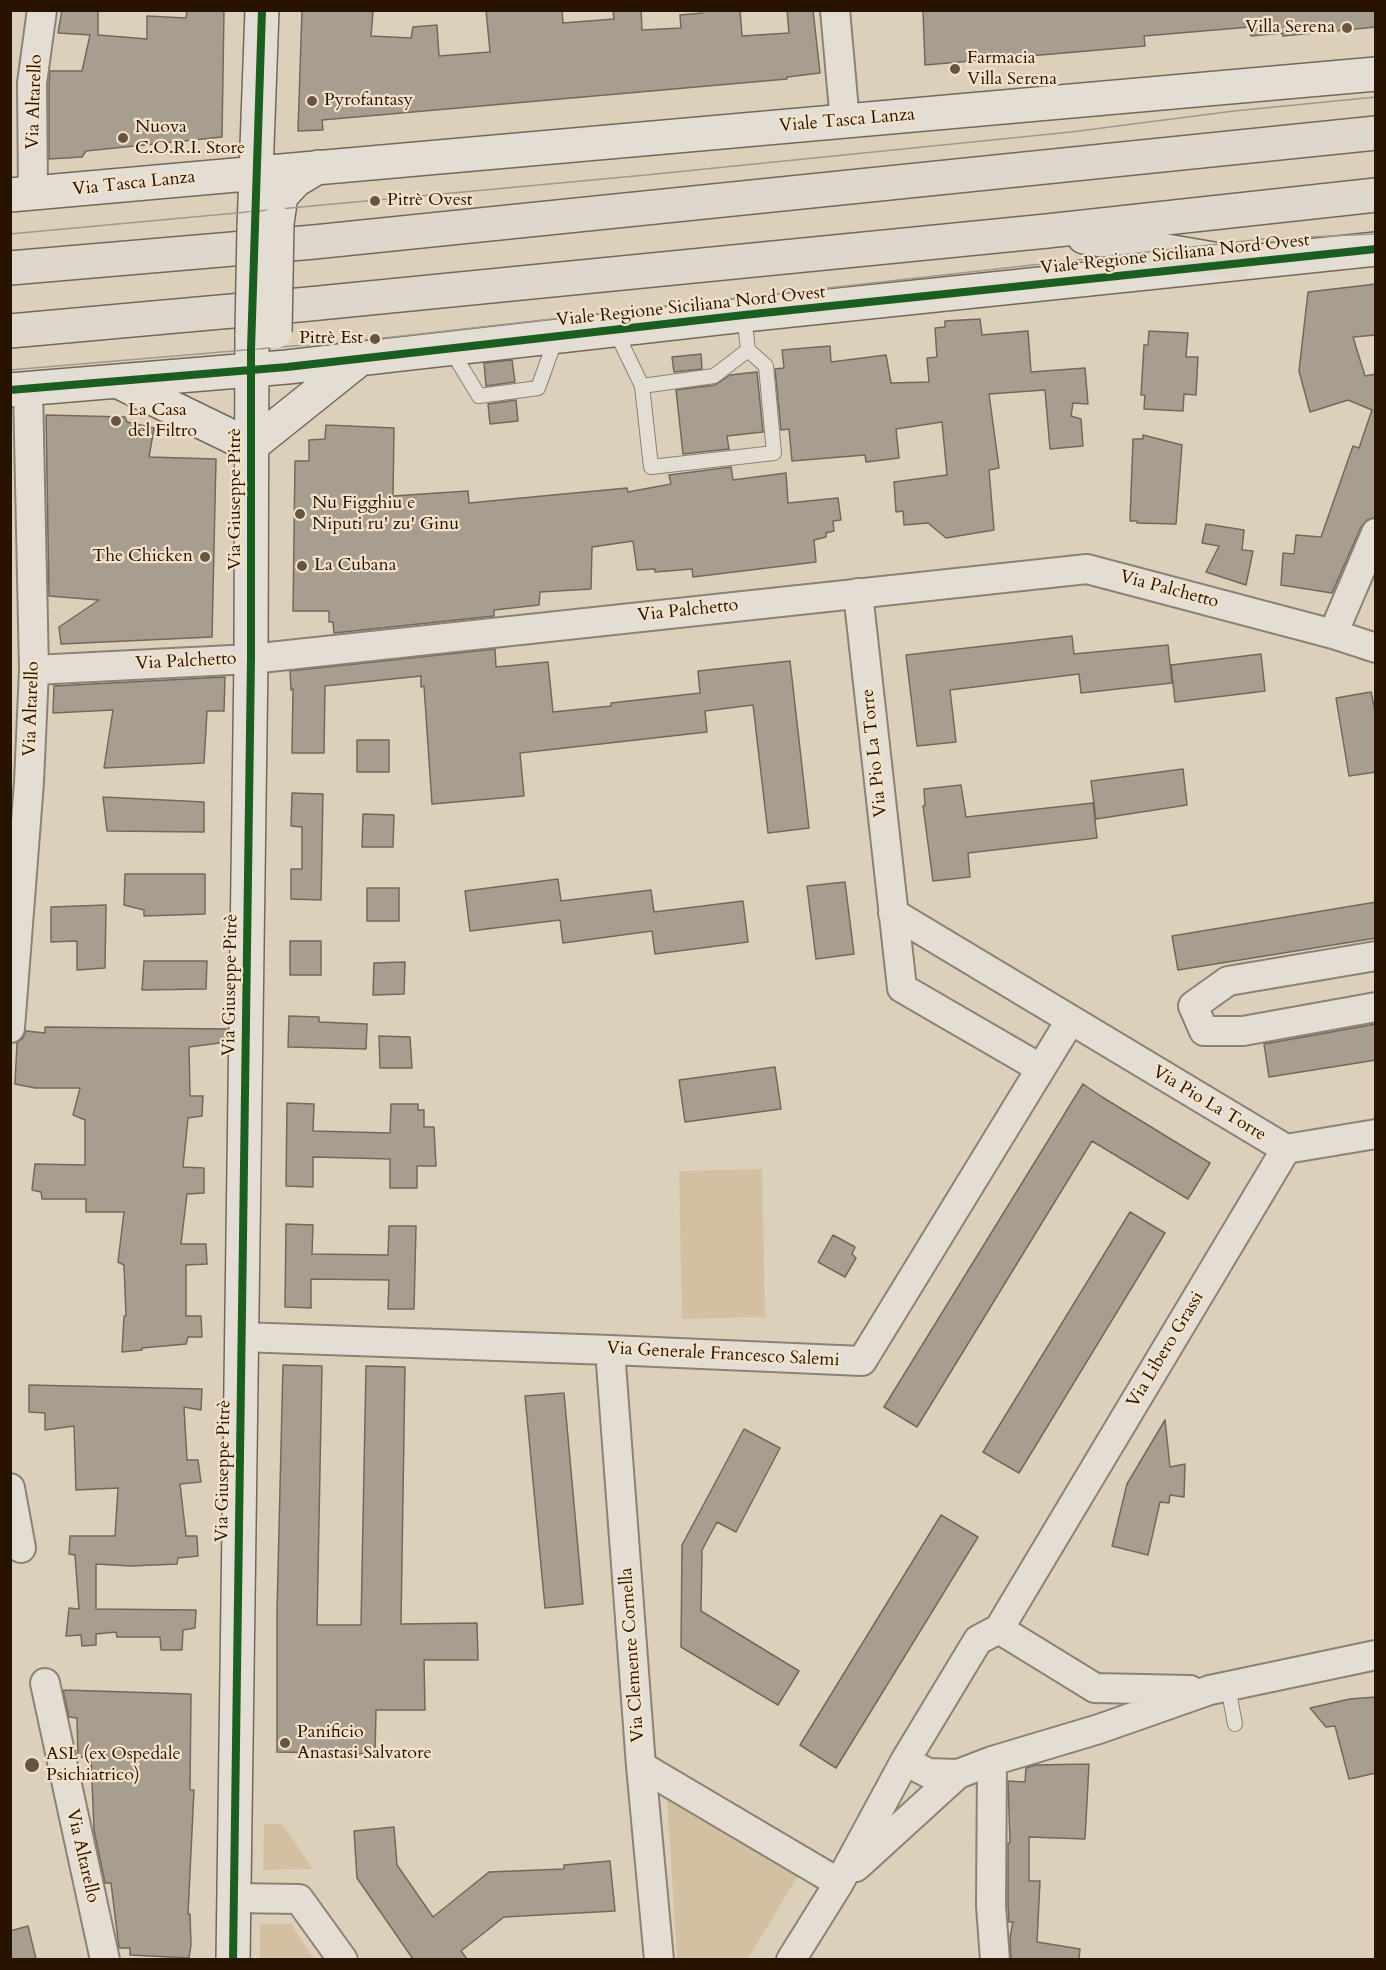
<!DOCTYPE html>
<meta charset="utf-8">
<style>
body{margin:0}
#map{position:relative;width:1386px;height:1970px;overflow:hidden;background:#ddd0bb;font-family:Cardo,serif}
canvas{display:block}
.frame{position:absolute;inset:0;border:12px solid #281300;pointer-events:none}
</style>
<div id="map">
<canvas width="1386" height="1970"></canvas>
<div class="frame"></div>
</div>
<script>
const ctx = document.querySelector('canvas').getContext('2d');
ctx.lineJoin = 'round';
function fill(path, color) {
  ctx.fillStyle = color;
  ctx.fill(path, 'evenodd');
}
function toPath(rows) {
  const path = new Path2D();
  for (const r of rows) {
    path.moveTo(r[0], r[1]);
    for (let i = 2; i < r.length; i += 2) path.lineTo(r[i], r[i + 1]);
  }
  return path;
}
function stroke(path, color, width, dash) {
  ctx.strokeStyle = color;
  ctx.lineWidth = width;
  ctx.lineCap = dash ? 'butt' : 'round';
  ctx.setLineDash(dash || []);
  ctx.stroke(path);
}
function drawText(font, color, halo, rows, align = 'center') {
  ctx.font = font + ' Cardo,serif';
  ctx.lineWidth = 4.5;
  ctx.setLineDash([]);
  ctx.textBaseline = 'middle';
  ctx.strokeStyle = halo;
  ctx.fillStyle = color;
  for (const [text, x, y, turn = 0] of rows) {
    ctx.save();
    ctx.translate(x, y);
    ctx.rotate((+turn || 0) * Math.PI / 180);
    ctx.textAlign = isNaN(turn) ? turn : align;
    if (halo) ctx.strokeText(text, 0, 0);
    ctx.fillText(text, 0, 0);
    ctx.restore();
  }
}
const green = toPath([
 [762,1169,765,1317,682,1319,679,1171],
 [667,1798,799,1874,748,1959,677,1959],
 [264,1824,282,1824,313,1869,263,1870],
 [260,1924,291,1924,314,1959,260,1959]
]);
const building = toPath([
 [62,10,98,10,98,35,147,39,147,16,186,18,187,10,224,10,222,137,86,151,82,157,49,159,49,84,50,71,82,71,90,35,58,33,62,10],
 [302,10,361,10,373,12,371,36,411,38,413,27,437,25,439,56,490,52,486,10,562,10,563,23,614,19,613,10,641,10,642,30,681,28,680,15,702,13,702,10,740,10,742,36,789,33,787,10,813,10,820,73,787,77,787,79,322,120,323,130,298,131,302,10],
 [923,10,1376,10,1376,27,1283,36,1282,33,1251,36,1250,27,1144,36,1145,46,925,65,923,10],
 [1376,284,1376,335,1353,337,1365,376,1376,374,1376,517,1367,520,1361,527,1332,593,1281,585,1283,553,1294,554,1296,535,1321,537,1353,446,1359,448,1372,410,1348,400,1310,412,1299,371,1308,292,1376,284],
 [980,319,982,335,1028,331,1031,372,1085,368,1088,404,1073,403,1071,416,1081,419,1083,446,1050,449,1045,390,989,394,999,468,989,470,994,530,946,538,928,523,904,525,903,511,896,512,894,482,947,475,942,422,896,429,899,458,866,462,865,455,792,461,789,429,781,430,775,369,784,368,782,350,830,346,831,362,886,355,891,383,929,382,927,358,937,357,935,328,945,327,945,321,980,319],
 [1149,331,1188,333,1186,357,1198,357,1196,395,1184,394,1183,411,1144,409,1145,395,1141,395,1144,345,1148,345,1149,331],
 [701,354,702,369,674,372,672,357,701,354],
 [512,360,515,382,486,386,484,363,512,360],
 [757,372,763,432,727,436,729,449,683,454,676,390,715,385,730,375,757,372],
 [516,400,518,421,490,424,488,404,516,400],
 [46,415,125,417,127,422,154,428,149,457,216,459,212,637,61,644,59,627,99,600,49,596,46,415],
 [326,425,394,428,393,496,468,491,469,503,627,488,628,492,671,484,669,475,731,467,733,480,786,473,788,503,838,498,841,520,833,521,834,531,826,533,826,537,814,540,816,562,693,577,692,569,655,572,655,569,637,570,633,541,592,547,591,589,540,592,539,605,494,610,494,616,334,633,333,622,329,622,329,611,293,611,295,461,309,461,309,440,325,439,326,425],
 [1143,435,1182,445,1176,524,1137,523,1137,521,1130,521,1133,439,1143,439,1143,435],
 [1206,524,1244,530,1242,550,1253,551,1246,585,1206,572,1219,546,1202,543,1206,524],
 [1072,636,1074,654,1168,645,1172,683,1081,693,1079,674,950,690,956,742,917,746,906,655,1072,636],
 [495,649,496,667,548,662,553,712,611,706,611,703,700,693,698,671,790,661,809,828,768,833,753,705,705,711,707,732,520,753,524,796,432,804,424,686,421,687,421,676,325,686,324,753,292,753,293,689,291,690,290,671,495,649],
 [1261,654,1265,691,1175,702,1171,665,1261,654],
 [225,677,224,711,207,711,204,763,104,768,113,710,53,713,54,686,225,677],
 [1371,692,1376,715,1376,772,1349,776,1336,698,1371,692],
 [357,740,389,740,389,772,357,772,357,740],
 [1183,769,1187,805,1096,819,1091,781,1183,769],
 [961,785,966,817,1093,803,1097,838,968,853,970,877,933,881,923,806,925,806,924,789,961,785],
 [292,793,323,794,321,900,291,899,291,869,302,869,302,827,291,826,292,793],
 [103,797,204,802,204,832,107,831,103,797],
 [363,814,394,815,393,847,362,847,363,814],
 [125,874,205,874,205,914,144,916,144,910,124,905,125,874],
 [558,879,561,901,651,890,654,912,743,901,748,942,655,954,652,931,563,943,560,920,470,931,465,891,558,879],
 [845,882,854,954,816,959,807,886,845,882],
 [367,888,399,888,399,921,367,921,367,888],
 [1376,902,1376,938,1178,970,1172,936,1376,902],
 [106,905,105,968,77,970,77,941,51,942,51,907,106,905],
 [290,941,321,941,321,975,290,975,290,941],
 [144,961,207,961,206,989,142,990,144,961],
 [405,962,404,994,373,995,374,963,405,962],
 [289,1016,319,1017,319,1022,367,1024,366,1049,288,1047,289,1016],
 [1376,1024,1376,1060,1269,1077,1264,1044,1376,1024],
 [45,1027,227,1029,227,1042,189,1047,190,1096,203,1096,202,1116,188,1118,183,1167,204,1168,204,1193,187,1194,181,1244,206,1244,207,1264,186,1265,186,1316,201,1316,202,1337,188,1337,186,1344,142,1348,142,1350,122,1352,124,1316,126,1316,124,1265,118,1262,124,1212,86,1212,86,1199,42,1199,41,1192,32,1190,35,1164,85,1165,85,1120,73,1115,80,1088,35,1088,15,1084,17,1043,23,1038,26,1031,45,1033,45,1027],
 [379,1036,410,1037,412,1068,380,1068,379,1036],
 [775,1067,781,1109,685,1122,679,1080,775,1067],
 [1083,1084,1102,1097,1210,1163,1188,1199,1092,1141,917,1427,884,1407,1083,1084],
 [287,1103,314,1104,313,1131,390,1133,391,1104,418,1104,418,1110,424,1110,424,1127,434,1127,436,1166,417,1166,417,1188,390,1188,390,1159,313,1157,313,1187,286,1186,287,1103],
 [1130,1212,1165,1233,1019,1473,983,1452,1130,1212],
 [286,1224,313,1225,312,1254,388,1255,389,1226,416,1226,414,1309,388,1309,389,1280,311,1279,311,1308,285,1307,286,1224],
 [833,1235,855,1247,852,1254,856,1258,845,1277,818,1262,833,1235],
 [283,1365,322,1366,317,1625,361,1625,366,1366,405,1367,401,1624,477,1623,478,1660,424,1660,425,1710,376,1710,375,1754,277,1752,277,1611,283,1365],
 [29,1385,202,1389,201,1410,184,1407,187,1460,198,1460,201,1482,180,1484,186,1536,197,1536,198,1556,178,1558,177,1564,131,1566,96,1564,96,1609,196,1610,195,1628,183,1630,182,1650,161,1650,160,1637,117,1637,116,1632,96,1634,96,1645,82,1646,81,1635,66,1636,69,1608,79,1609,75,1555,69,1554,70,1536,115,1536,118,1488,76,1490,74,1426,45,1430,45,1413,29,1412,29,1385],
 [564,1393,583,1604,545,1608,525,1396,564,1393],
 [1165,1420,1170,1467,1185,1464,1184,1497,1170,1495,1169,1503,1160,1502,1148,1555,1112,1546,1127,1484,1165,1420],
 [744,1429,780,1448,736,1532,717,1522,702,1550,701,1611,799,1671,778,1705,681,1647,682,1545,744,1429],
 [941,1515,978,1537,836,1768,800,1745,941,1515],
 [63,1690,191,1694,190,1790,194,1790,188,1914,190,1914,191,1945,189,1958,130,1955,130,1948,119,1948,111,1883,105,1883,94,1830,91,1757,78,1757,77,1718,69,1717,63,1690],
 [1376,1697,1376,1773,1349,1779,1335,1726,1326,1727,1310,1708,1350,1699,1376,1697],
 [1089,1764,1085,1839,1029,1837,1029,1881,1040,1881,1037,1942,1080,1949,1079,1959,1011,1959,1010,1937,1013,1922,1009,1922,1008,1905,1008,1843,1010,1843,1008,1781,1025,1782,1026,1768,1035,1765,1089,1764],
 [394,1827,397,1865,433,1917,489,1872,564,1869,564,1865,610,1861,615,1911,504,1917,461,1951,467,1959,413,1959,357,1878,354,1831,394,1827],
 [28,1926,36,1959,10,1959,10,1931,28,1926]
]);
const lane = toPath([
 [615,330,642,386,714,376,748,350,744,315],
 [451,350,479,396,538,388,556,338],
 [642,386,651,467,774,453,766,366,748,350],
 [1228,1687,1235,1724]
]);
const street = toPath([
 [835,10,845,122],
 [33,193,32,83,42,10],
 [858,593,902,988,1040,1068],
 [1333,634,1376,533],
 [34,670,251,659,1087,569,1333,634,1376,648],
 [893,913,1286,1149],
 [1376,956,1228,981,1193,1006,1204,1031,1243,1031,1376,1007],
 [10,1028,29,782,34,670,28,389],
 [241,1337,610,1350,862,1361,1070,1021],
 [610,1350,641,1766,659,1960],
 [10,1488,21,1548],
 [999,1629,1286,1149,1376,1134],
 [999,1629,1095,1688,1190,1690],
 [45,1683,105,1960],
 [905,1761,928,1773,958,1774,992,1761,1099,1729,1210,1690,1376,1655],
 [992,1761,991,1906,995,1960],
 [641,1766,839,1883],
 [856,1867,958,1774],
 [234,1898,299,1899,343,1960],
 [791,1960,839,1883,905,1761,978,1640,999,1629]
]);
const secondary = toPath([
 [10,195,1376,74],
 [277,223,281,196,296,180,318,167],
 [254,228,262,10],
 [119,382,251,446],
 [10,390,287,367,744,315,1376,249],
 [251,446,361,358],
 [233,1960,251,659,252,333]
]);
const primary = toPath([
 [1084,237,1237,263],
 [10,268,314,242,1376,133],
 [10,331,309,304,1047,231,1376,195]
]);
const tram = toPath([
 [10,234,646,175,1071,132,1234,111,1376,97],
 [10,370,375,339,1263,239,1376,234]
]);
const secondaryBridge = toPath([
 [275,332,277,223],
 [252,333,254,228]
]);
const cycleway = toPath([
 [10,390,287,367,744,315,1376,249],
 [233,1960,251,659,251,349,262,10]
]);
const markers = [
 [1347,28,6,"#675541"],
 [955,69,6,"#675541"],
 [312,101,6,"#675541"],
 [123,138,6,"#675541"],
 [375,201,6,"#675541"],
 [375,339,6,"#675541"],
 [116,421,6,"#675541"],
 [300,514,6,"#675541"],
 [205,557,6,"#675541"],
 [302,566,6,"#675541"],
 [285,1743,6,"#675541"],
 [32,1765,8,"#675541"]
];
const poiNames = [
 ["Villa Serena",1335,28,"right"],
 ["Farmacia",967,59],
 ["Villa Serena",967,80],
 ["Pyrofantasy",324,101],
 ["Nuova",135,128],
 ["C.O.R.I. Store",135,149],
 ["Pitrè Ovest",387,201],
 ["Pitrè Est",363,339,"right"],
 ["La Casa",128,411],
 ["del Filtro",128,432],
 ["Nu Figghiu e",312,504],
 ["Niputi ru' zu' Ginu",312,525],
 ["The Chicken",193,557,"right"],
 ["La Cubana",314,566],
 ["Panificio",297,1733],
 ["Anastasi Salvatore",297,1754],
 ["ASL (ex Ospedale",46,1755],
 ["Psichiatrico)",46,1776]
];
const streetNames = [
 ["Via Altarello",35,102,-88],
 ["Viale Tasca Lanza",847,121,-5],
 ["Via Tasca Lanza",134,184,-6],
 ["Viale Regione Siciliana Nord Ovest",1175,255,-6],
 ["Viale Regione Siciliana Nord Ovest",691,307,-6],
 ["Via Giuseppe Pitrè",236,499,-90],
 ["Via Palchetto",1169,590,15],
 ["Via Palchetto",688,611,-6],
 ["Via Palchetto",186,662,-3],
 ["Via Altarello",32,709,-88],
 ["Via Pio La Torre",875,753,-96],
 ["Via Giuseppe Pitrè",231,985,-89],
 ["Via Pio La Torre",1209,1104,31],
 ["Via Libero Grassi",1166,1350,-59],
 ["Via Generale Francesco Salemi",723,1355,3],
 ["Via Giuseppe Pitrè",224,1471,-89],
 ["Via Clemente Cornella",633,1655,-94],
 ["Via Altarello",82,1856,77]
];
fill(green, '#d3c0a3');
fill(building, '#a89e8f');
stroke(building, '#72695b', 1.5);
stroke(lane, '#8c8274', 16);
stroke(street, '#8c8274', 32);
stroke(secondary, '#72695b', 36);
stroke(primary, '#72695b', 36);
stroke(lane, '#e4ddd3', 14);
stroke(street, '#e4ddd3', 28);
stroke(secondary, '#e4ddd3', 33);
stroke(primary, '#dfd7cb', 33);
stroke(tram, '#9f988e', 1.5);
stroke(secondaryBridge, '#72695b', 36, []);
stroke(secondaryBridge, '#e4ddd3', 33);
stroke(cycleway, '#1b5e20', 8);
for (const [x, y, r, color] of markers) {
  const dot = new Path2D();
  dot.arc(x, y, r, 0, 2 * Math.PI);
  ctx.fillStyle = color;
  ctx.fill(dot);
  stroke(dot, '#f2e2ca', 2);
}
drawText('18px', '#281300', '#f2e2ca', poiNames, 'left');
drawText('18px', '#281300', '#f2e2ca', streetNames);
</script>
